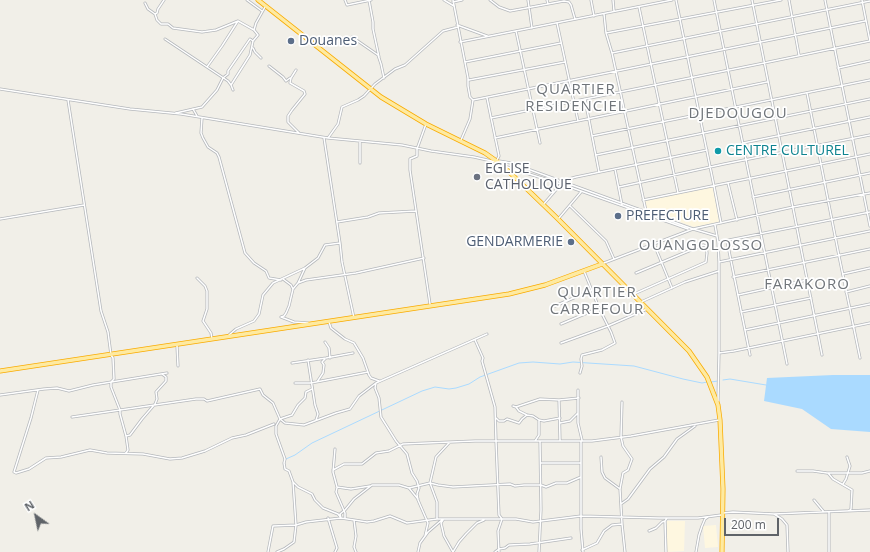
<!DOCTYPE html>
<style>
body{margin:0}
#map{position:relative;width:870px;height:552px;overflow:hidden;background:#f1efe8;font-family:"Open Sans",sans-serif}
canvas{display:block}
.north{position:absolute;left:16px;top:496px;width:40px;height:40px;-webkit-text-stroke:3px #fff;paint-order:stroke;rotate:327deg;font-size:11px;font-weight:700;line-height:16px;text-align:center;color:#5f6368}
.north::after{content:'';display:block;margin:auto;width:14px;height:18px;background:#5f6368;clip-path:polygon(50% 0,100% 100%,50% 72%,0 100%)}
.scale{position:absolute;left:724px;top:518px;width:55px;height:18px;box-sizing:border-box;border:2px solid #5f6368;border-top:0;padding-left:5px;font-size:12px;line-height:14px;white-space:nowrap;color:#5f6368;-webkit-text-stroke:3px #fff;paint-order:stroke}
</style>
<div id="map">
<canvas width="870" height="552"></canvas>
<div class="north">N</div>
<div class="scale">200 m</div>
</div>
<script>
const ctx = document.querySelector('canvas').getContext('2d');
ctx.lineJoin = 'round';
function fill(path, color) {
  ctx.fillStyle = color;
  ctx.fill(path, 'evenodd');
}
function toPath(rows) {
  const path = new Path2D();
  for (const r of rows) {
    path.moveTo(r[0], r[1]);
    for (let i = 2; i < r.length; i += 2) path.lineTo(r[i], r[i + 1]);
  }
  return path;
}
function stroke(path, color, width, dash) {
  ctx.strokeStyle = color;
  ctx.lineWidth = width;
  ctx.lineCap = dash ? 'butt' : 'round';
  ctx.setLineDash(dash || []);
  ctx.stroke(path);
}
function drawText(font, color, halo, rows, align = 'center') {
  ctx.font = font + ' "Open Sans",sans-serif';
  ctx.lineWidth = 3.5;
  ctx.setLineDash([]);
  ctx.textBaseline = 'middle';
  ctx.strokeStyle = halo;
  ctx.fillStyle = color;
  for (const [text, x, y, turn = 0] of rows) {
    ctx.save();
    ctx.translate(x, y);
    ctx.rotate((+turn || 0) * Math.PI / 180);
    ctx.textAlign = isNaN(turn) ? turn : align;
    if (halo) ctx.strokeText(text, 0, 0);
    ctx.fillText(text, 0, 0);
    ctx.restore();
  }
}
const commercial = toPath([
 [713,187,719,222,694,227,647,210,644,201],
 [667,521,685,521,684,552,684,551,667,552],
 [716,525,718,547,705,548,703,526]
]);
const water = toPath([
 [833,375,870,375,870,432,831,429,802,409,764,401,767,378]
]);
const stream = toPath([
 [723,380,730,379,766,385],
 [711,382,718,381],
 [286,459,295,455,312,443,422,391,435,387,449,389,456,388,469,384,480,377,519,363,533,362,560,364,573,362,634,366,683,379,702,383,707,382]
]);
const minor = toPath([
 [247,0,262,11],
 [345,0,347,5,371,0],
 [369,0,373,22,373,29,379,57],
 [444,0,454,6],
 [453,0,468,78,468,86,470,97,473,100,470,119,461,140],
 [490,0,499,7,510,11,548,4],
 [528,0,532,28],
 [547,0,548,4,564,1,569,2,571,5,575,19],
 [591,0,594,16],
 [613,0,614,11],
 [676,0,714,186,721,223],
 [714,0,787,364],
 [752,0,822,355],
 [789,0,799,55],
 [825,0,870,226],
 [862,0,870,41],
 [453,2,462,0],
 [145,3,148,9,155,14,157,20,161,24,168,24,173,28,202,32,216,30,238,21,254,30],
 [639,7,678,193],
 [155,14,157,13,158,9,164,0],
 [604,14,606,33,612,53,646,211],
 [557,23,578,121],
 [457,25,487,36],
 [516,31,540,143],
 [606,33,781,0],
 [352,37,378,55,381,64,384,78],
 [165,39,228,81,231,85,233,90],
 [460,42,672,0],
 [253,48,255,52,261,58],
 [612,53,870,1],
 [465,62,561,43],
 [269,66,283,77,286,81,290,78],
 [207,67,222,46,238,21],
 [838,68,870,61],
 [296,70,291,78,290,83,304,91,305,94,292,110,288,116,288,122,299,133],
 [469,80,565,62],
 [231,85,250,55,253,41,258,35,254,30,256,23,265,7],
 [0,89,130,109,181,114,328,138,402,145,431,151,474,157,496,162],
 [807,93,839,256,860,358],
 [487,98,499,156,497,160],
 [585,99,599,172],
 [68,100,101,311,108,332,111,355,113,358,114,379,111,382,111,387,120,410,120,414,126,436,128,450,126,453],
 [473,100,865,21],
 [193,109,197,116],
 [176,113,202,107,217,90,223,78,228,74,228,71,250,39,253,41],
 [202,118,201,133,203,138,208,147,217,153,219,157,245,253,254,263,266,271,269,278,281,280],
 [491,118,764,63,870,41],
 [426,124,417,149,417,156,410,159,410,170,430,304],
 [592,136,870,80],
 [324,138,340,243,342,262,354,318],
 [328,138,338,124,342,107,358,100,364,96,375,84,395,69,405,65,443,31,458,27],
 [495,138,767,82],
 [360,142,360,163],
 [743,143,870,117],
 [596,155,870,99],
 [499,161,511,163,558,180,561,183,569,184,693,229,717,236],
 [504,166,564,185,688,229],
 [615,169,622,205],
 [565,183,569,179,576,177,707,150],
 [728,183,737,220],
 [619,187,724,164,870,135],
 [753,197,870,173],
 [643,200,870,154],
 [543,205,561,184],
 [570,206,606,241,614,259],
 [559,218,581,192],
 [0,219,84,205],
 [337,222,368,217,379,213,416,211],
 [715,225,718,242,719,262,719,353,718,401],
 [727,241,750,355],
 [719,242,870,212],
 [654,244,672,288],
 [719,262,870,231],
 [604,263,693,229,793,207,870,193],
 [843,274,870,268],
 [733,277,870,249],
 [197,278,205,286,207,291,207,309,203,321,211,333,212,339],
 [283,279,291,285,293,289],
 [298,283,306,280,356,273,424,258],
 [846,292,870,286],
 [634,294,706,262,707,253,706,246,703,245,636,273],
 [738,295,807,280],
 [641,302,685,282,719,271],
 [555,306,592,290],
 [741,312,811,298],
 [281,317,284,316,286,313,289,306,293,289,298,283,305,268,318,258,325,245,340,243],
 [281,317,294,322,308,323],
 [329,322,331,328,345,339,354,343,363,358,369,375,371,378,379,381],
 [561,324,599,308],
 [745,330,870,304],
 [229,335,236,329,254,321,259,314,263,295,273,283,305,268],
 [325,342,329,348,330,358],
 [561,343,608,326,647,309],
 [177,346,178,366],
 [719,353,734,351,870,323],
 [308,360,315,405,318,414,316,420],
 [292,363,326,358,353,353],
 [580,373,582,366,581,359,582,355,602,350,615,343,611,332,599,308,584,271],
 [317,382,323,373,324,365,322,362,325,359],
 [295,383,311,383,368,372],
 [376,383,375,388,379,398,381,417,396,441,407,454,412,473,417,481,419,488,417,494,418,500,428,523,425,536],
 [38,390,31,418,14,472,16,473,29,469,46,458,61,457,90,450,107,453,143,454,170,459,182,458,205,451,232,438,246,435,274,424],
 [0,395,44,389,57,388,69,391,93,385,167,373],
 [559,400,560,440],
 [622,402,621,437,623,446,632,459,628,470,623,473,620,489,622,524,625,552],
 [513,406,516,407,540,399,559,400,579,398],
 [516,407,519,411,527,415,533,416,539,420,544,421,560,418],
 [578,413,578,423,582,440],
 [72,417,196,399,204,399,207,401,260,389,263,395,273,403,280,419,285,423,304,425,336,413,350,409,359,396,376,383,487,334],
 [496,418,499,421,504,421,507,419,519,423,522,419,527,415],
 [280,419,276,426,276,434,285,459,284,463,285,469,289,471,293,482,298,487,312,494,315,500,323,508,338,514,341,518,367,522,374,521,390,516,407,523,437,519,516,519,533,522,581,516,659,518,698,518,721,515],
 [280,419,292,415,298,405,305,398,306,392,312,389],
 [560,423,570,421,578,413,578,390],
 [126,436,130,435,142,419,155,404,157,399,156,392,166,381,166,377,162,374],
 [535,441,539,435,539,420],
 [335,449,333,472,337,487,351,489,370,486],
 [601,457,602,472,605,478,620,489],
 [541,463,581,463],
 [333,470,344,464,362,464,376,453,389,451,403,444,475,441,496,441,495,407,482,361,483,358,475,340],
 [797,471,813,471,827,473,862,473,870,471],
 [828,473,833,479,852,490,851,509,849,511],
 [581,477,581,529,583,552],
 [843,484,846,479,850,466,847,457],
 [337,488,336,492,345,513,345,518],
 [409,488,418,499],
 [814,500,824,512],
 [621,504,628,499,650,469,664,457,677,439,695,426],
 [829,512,829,552],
 [723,513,733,512,774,514,870,510],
 [774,514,782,519,787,525,788,552],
 [328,518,337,548,335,552],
 [437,519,437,502,430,483,436,457,449,443],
 [354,520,356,536,354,547,356,552],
 [443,520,441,523,444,536,453,552],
 [649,531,656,528,662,522,665,521],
 [582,550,597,543,604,531,612,525,622,524],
 [268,552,273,526,296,525,306,522,341,518,340,514,345,510,354,499,372,485,399,485,409,488,430,483,438,485,453,487,510,484,515,486,524,485,541,485,546,487,556,483,567,483,581,477,581,441],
 [277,552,284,549,294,542,296,525,293,482],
 [418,552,420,543,428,532,443,519],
 [453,552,459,542,466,534,477,523,484,520],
 [495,552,499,549,505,548,509,545,530,544,571,538],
 [499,552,498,531,502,519,499,515,496,441,592,441,631,436,719,420],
 [539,552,541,510,540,441],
 [666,552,665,521,667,518],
 [696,552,699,535,702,526,705,519,708,517]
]);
const trunk = toPath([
 [258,0,381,97,426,124,485,153,502,165,558,219,689,351,707,377,718,405,720,420,723,489,722,552],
 [0,371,509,294,545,285,602,264]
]);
const markers = [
 [291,41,4,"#5c6f8a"],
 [718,151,4,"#0f9aa8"],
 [477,177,4,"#6b7280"],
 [618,216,4,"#5c6f8a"],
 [571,242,4,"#5c6f8a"]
];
const serviceNames = [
 ["Douanes",299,41],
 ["PREFECTURE",626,216],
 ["GENDARMERIE",563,242,"right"]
];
const cultureNames = [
 ["CENTRE CULTUREL",726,151]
];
const worshipNames = [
 ["EGLISE",485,169],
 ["CATHOLIQUE",485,185]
];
const neighbourhoodNames = [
 ["QUARTIER",576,90],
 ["RESIDENCIEL",576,107],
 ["DJEDOUGOU",738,114],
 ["OUANGOLOSSO",701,246],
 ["FARAKORO",807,285],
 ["QUARTIER",597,293],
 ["CARREFOUR",597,310]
];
fill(commercial, '#fef7e0');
fill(water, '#aadaff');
stroke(stream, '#aadaff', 1);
stroke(minor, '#b5b8bc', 3);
stroke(trunk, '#f9ab00', 5);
stroke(minor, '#fff', 1.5);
stroke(trunk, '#feeaa1', 3.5);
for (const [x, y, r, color] of markers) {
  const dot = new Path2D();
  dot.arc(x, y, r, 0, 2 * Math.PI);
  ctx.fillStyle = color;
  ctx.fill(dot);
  stroke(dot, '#fff', 1.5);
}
drawText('14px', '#4e5e75', '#fff', serviceNames, 'left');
drawText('14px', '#0d838f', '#fff', cultureNames, 'left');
drawText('14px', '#5b616d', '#fff', worshipNames, 'left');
ctx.letterSpacing = '1px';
drawText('15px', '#70757a', '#fff', neighbourhoodNames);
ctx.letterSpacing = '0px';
</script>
